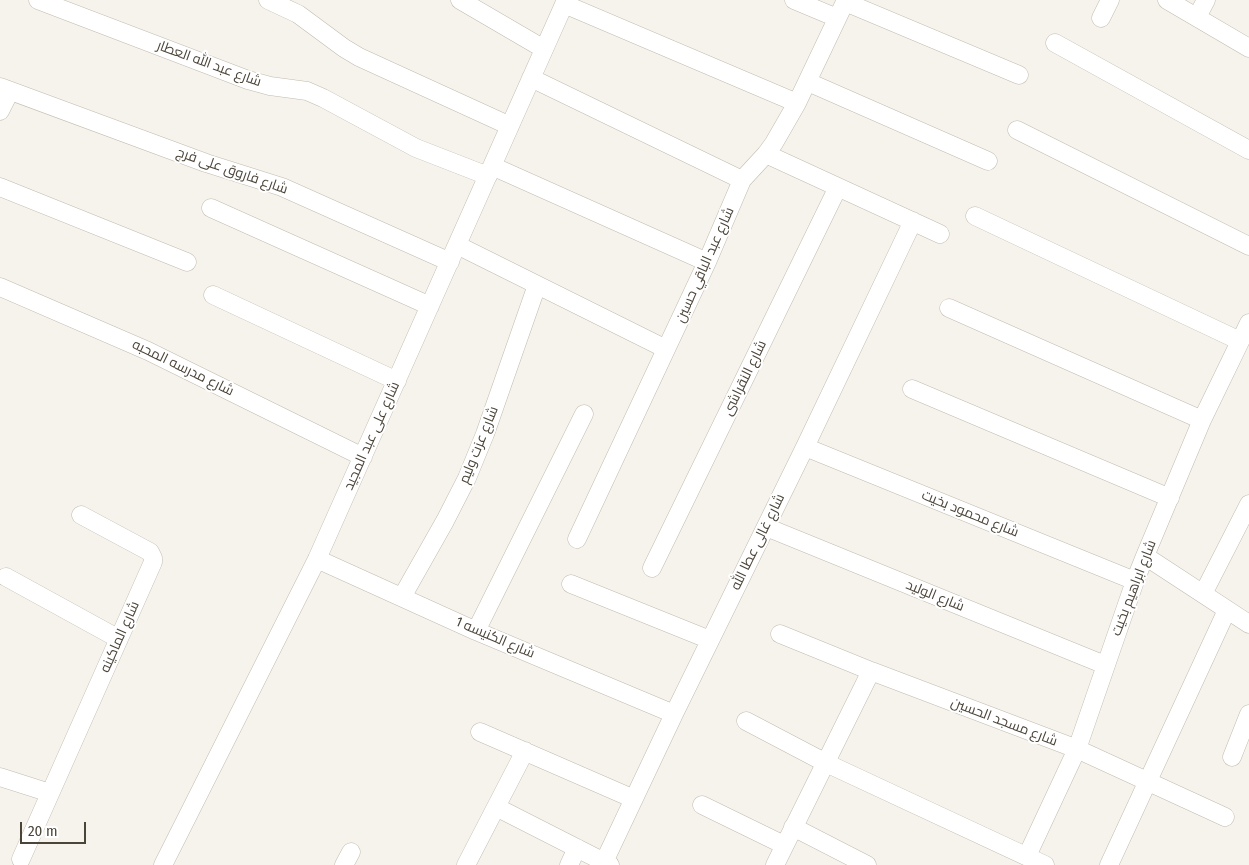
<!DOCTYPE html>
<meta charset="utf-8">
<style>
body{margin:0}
#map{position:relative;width:1249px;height:865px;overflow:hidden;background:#f6f3ec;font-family:"Fira Sans Condensed",sans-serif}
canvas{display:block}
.scale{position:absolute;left:20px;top:822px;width:66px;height:22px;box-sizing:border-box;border:2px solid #4b4439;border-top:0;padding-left:6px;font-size:15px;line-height:18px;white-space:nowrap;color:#4b4439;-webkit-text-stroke:4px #fff;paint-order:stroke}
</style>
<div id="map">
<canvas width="1249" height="865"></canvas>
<div class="scale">20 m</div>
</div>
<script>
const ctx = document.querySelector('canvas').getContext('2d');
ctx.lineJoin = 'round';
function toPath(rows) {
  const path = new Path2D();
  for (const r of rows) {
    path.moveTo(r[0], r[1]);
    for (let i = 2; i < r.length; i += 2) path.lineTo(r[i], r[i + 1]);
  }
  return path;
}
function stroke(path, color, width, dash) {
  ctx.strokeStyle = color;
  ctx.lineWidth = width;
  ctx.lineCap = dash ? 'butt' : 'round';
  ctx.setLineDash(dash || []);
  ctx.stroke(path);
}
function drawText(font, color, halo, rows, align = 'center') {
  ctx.font = font + ' "Fira Sans Condensed",Cairo,sans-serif';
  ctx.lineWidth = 4;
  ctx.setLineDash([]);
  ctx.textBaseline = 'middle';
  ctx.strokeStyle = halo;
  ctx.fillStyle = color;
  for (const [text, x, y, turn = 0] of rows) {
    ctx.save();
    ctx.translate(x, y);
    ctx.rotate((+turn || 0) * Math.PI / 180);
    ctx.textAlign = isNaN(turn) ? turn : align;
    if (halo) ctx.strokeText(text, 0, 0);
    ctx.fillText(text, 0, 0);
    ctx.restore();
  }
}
const street = toPath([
 [38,0,248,80,270,86,307,91,323,98,416,148,488,176],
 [268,0,298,14,344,48,359,57,510,126],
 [460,0,544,49],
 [794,0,837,18],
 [1167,0,1249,48],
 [845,2,1019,75],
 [564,4,797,103],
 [1197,17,1206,0],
 [1101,18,1110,0],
 [1055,43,1249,150],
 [531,78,742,180],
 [808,82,988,161],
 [0,87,206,163,282,187,450,262],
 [0,111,10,91],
 [1017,130,1249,246],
 [766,154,940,234],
 [492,166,707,262],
 [0,187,187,262],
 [211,208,430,306],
 [975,216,1240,341],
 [457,245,666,349],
 [0,287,148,351,363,457],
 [213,295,397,381],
 [949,308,1202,420],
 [912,389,1170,498],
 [805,447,1135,581],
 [766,527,1105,665],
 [577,539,707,262,742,180,766,154,774,143,797,103,846,0],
 [1145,556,1249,624],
 [317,559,476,631,674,714],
 [652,568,838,187],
 [6,577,119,639],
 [571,584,710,640],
 [1203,594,1249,504],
 [402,597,445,521,467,478,485,434,537,285],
 [476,631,584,414],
 [780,634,871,671,1077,749,1225,817],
 [746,721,826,763,1045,865],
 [480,732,634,799],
 [1232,757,1249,714],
 [0,777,50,793],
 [702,805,784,845],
 [496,807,610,865],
 [793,827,867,865],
 [1027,856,1077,749,1135,581,1145,556,1202,420,1249,323],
 [21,859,153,562,153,558,150,552,81,515],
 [604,862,674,714,805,447,913,221],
 [163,865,317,559,566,0],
 [344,865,351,852],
 [466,865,525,751],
 [569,865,577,848],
 [775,865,871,671],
 [1109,865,1227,610]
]);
const streetNames = [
 ["شارع عبد الله العطار",209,64,20],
 ["شارع فاروق على فرج",232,171,19],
 ["شارع عبد الباقي حسين",705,265,-66],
 ["شارع مدرسه المحبه",183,368,26],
 ["شارع النقراشى",745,378,-64],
 ["شارع على عبد المجيد",372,436,-66],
 ["شارع عزت وليم",479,445,-68],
 ["شارع محمود بخيت",970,514,22],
 ["شارع غالى عطا الله",758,542,-64],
 ["شارع ابراهيم بخيت",1134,588,-69],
 ["شارع الوليد",935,596,22],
 ["شارع الماكينه",120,637,-66],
 ["شارع الكنيسه 1",495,638,23],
 ["شارع مسجد الحسين",1004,722,21]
];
stroke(street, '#c2bbae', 19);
stroke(street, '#fff', 18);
drawText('14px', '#4b4439', '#fff', streetNames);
</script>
